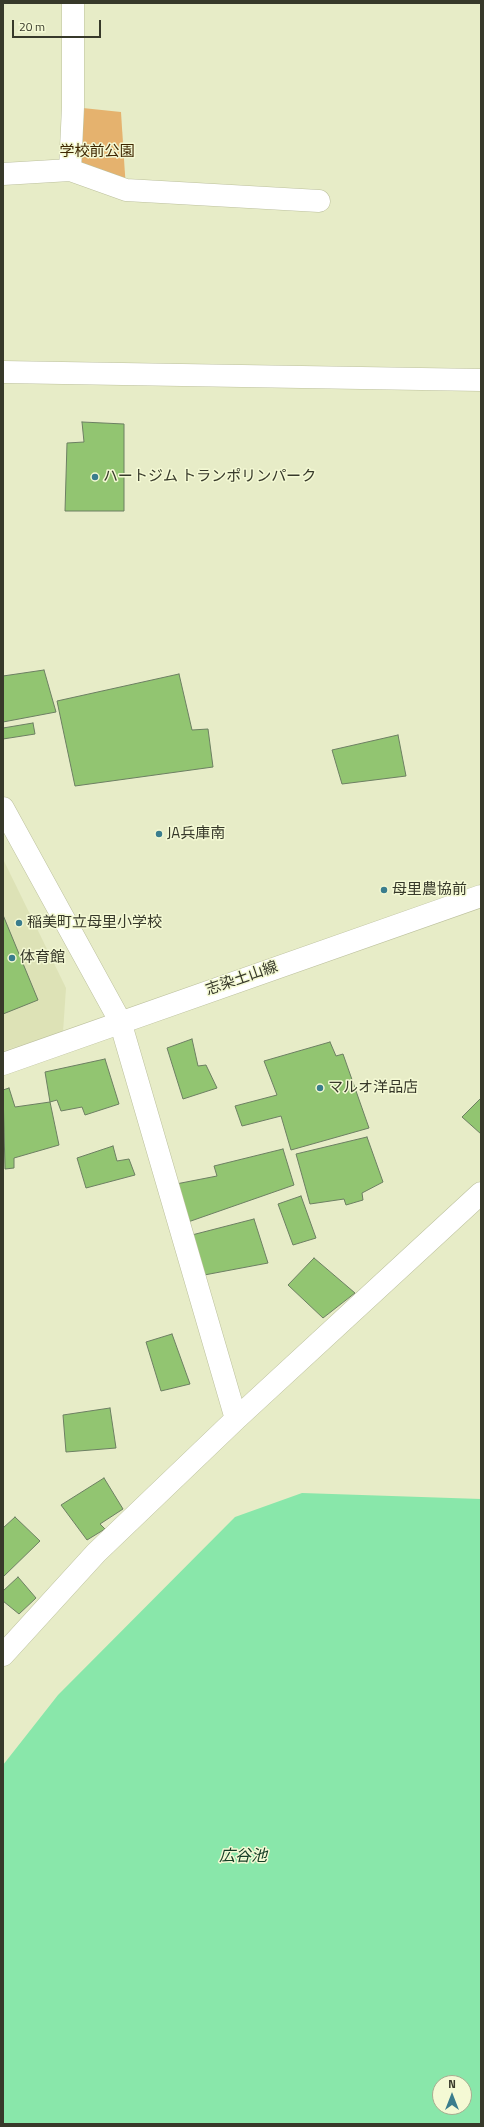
<!DOCTYPE html>
<meta charset="utf-8">
<style>
body{margin:0}
#map{position:relative;width:484px;height:2127px;overflow:hidden;background:#e7ecc7;font-family:"Titillium Web",sans-serif}
canvas{display:block}
.frame{position:absolute;inset:0;border:4px solid #37392a;pointer-events:none}
.north{position:absolute;left:432px;top:2075px;width:40px;height:40px;box-sizing:border-box;background:#f4f9d4;border:1px solid #a8ac90;border-radius:50%;rotate:0deg;font-size:11px;font-weight:700;line-height:16px;text-align:center;color:#37392a}
.north::after{content:'';display:block;margin:auto;width:14px;height:18px;background:#3a7d8d;clip-path:polygon(50% 0,100% 100%,50% 72%,0 100%)}
.scale{position:absolute;left:12px;top:20px;width:89px;height:18px;box-sizing:border-box;border:2px solid #37392a;border-top:0;padding-left:5px;font-size:12px;line-height:14px;white-space:nowrap;color:#37392a;-webkit-text-stroke:3px #f4f9d4;paint-order:stroke}
</style>
<div id="map">
<canvas width="484" height="2127"></canvas>
<div class="frame"></div>
<div class="north">N</div>
<div class="scale">20 m</div>
</div>
<script>
const ctx = document.querySelector('canvas').getContext('2d');
ctx.lineJoin = 'round';
function fill(path, color) {
  ctx.fillStyle = color;
  ctx.fill(path, 'evenodd');
}
function toPath(rows) {
  const path = new Path2D();
  for (const r of rows) {
    path.moveTo(r[0], r[1]);
    for (let i = 2; i < r.length; i += 2) path.lineTo(r[i], r[i + 1]);
  }
  return path;
}
function stroke(path, color, width, dash) {
  ctx.strokeStyle = color;
  ctx.lineWidth = width;
  ctx.lineCap = dash ? 'butt' : 'round';
  ctx.setLineDash(dash || []);
  ctx.stroke(path);
}
function drawText(font, color, halo, rows, align = 'center') {
  ctx.font = font + ' "Titillium Web","Noto Sans JP",sans-serif';
  ctx.lineWidth = 3;
  ctx.setLineDash([]);
  ctx.textBaseline = 'middle';
  ctx.strokeStyle = halo;
  ctx.fillStyle = color;
  for (const [text, x, y, turn = 0] of rows) {
    ctx.save();
    ctx.translate(x, y);
    ctx.rotate((+turn || 0) * Math.PI / 180);
    ctx.textAlign = isNaN(turn) ? turn : align;
    if (halo) ctx.strokeText(text, 0, 0);
    ctx.fillText(text, 0, 0);
    ctx.restore();
  }
}
const built = toPath([
 [3,859,66,988,63,1032,3,1051]
]);
const green = toPath([
 [73,107,121,112,126,190,70,170]
]);
const water = toPath([
 [302,1493,481,1499,481,2124,3,2124,3,1765,58,1695,235,1517],
 [440,2083,464,2083,464,2107,440,2107]
]);
const building = toPath([
 [82,422,124,424,124,511,65,511,67,443,84,442,82,422],
 [44,670,56,712,3,722,3,676,44,670],
 [179,674,192,730,208,729,213,767,75,786,57,701,179,674],
 [33,723,35,734,3,739,3,728,33,723],
 [398,735,406,776,342,784,332,750,398,735],
 [3,915,38,1000,3,1014,3,915],
 [192,1039,198,1066,206,1065,217,1088,183,1099,167,1048,192,1039],
 [330,1042,336,1056,343,1054,369,1128,291,1150,281,1116,242,1126,235,1106,277,1095,264,1061,330,1042],
 [105,1059,119,1104,85,1115,82,1107,61,1111,57,1100,50,1102,45,1072,105,1059],
 [9,1088,15,1107,50,1102,59,1145,14,1158,14,1168,5,1169,3,1090,9,1088],
 [481,1098,481,1134,462,1117,481,1098],
 [367,1137,383,1182,362,1193,363,1200,346,1205,344,1199,310,1204,296,1154,367,1137],
 [113,1146,117,1161,129,1159,135,1175,86,1188,77,1158,113,1146],
 [283,1149,294,1185,188,1222,176,1184,217,1176,214,1166,283,1149],
 [301,1196,316,1238,293,1245,278,1204,301,1196],
 [254,1219,268,1263,199,1276,188,1236,254,1219],
 [314,1258,355,1293,323,1318,288,1285,314,1258],
 [172,1334,190,1384,161,1391,146,1342,172,1334],
 [110,1408,116,1448,66,1452,63,1415,110,1408],
 [104,1478,123,1509,100,1524,105,1529,87,1540,61,1505,104,1478],
 [15,1517,40,1541,3,1577,3,1528,15,1517],
 [18,1577,36,1598,19,1614,3,1601,3,1591,18,1577]
]);
const minor = toPath([
 [70,170,73,107,73,3],
 [3,174,70,170,126,190,319,201],
 [3,372,481,380],
 [120,1021,236,1419],
 [3,1655,96,1553,236,1419,481,1193]
]);
const tertiary = toPath([
 [3,808,120,1021]
]);
const secondary = toPath([
 [3,1064,481,896]
]);
const markers = [
 [95,477,4,"#3a7d8d"],
 [159,834,4,"#3a7d8d"],
 [384,890,4,"#3a7d8d"],
 [19,923,4,"#3a7d8d"],
 [12,958,4,"#3a7d8d"],
 [320,1088,4,"#3a7d8d"]
];
const parkNames = [
 ["学校前公園",97,152]
];
const poiNames = [
 ["ハートジム トランポリンパーク",103,477],
 ["JA兵庫南",167,834],
 ["母里農協前",392,890],
 ["稲美町立母里小学校",27,923],
 ["体育館",20,958],
 ["マルオ洋品店",328,1088]
];
const streetNames = [
 ["志染土山線",242,979,-19]
];
const waterNames = [
 ["広谷池",243,1857]
];
fill(built, '#dde2b6');
fill(green, '#e5b26e');
fill(water, '#89e7aa');
fill(building, '#92c571');
stroke(building, '#6c7f62', 1);
stroke(minor, '#bcc09d', 23);
stroke(tertiary, '#bcc09d', 23);
stroke(secondary, '#bcc09d', 23);
stroke(minor, '#fff', 22);
stroke(tertiary, '#fff', 22);
stroke(secondary, '#fff', 22);
for (const [x, y, r, color] of markers) {
  const dot = new Path2D();
  dot.arc(x, y, r, 0, 2 * Math.PI);
  ctx.fillStyle = color;
  ctx.fill(dot);
  stroke(dot, '#f4f9d4', 1.5);
}
drawText('15px', '#3e2600', '#f4f9d4', parkNames);
drawText('15px', '#37392a', '#f4f9d4', poiNames, 'left');
drawText('15px', '#37392a', '#f4f9d4', streetNames);
drawText('italic 16px', '#153d25', '#f4f9d4', waterNames);
</script>
